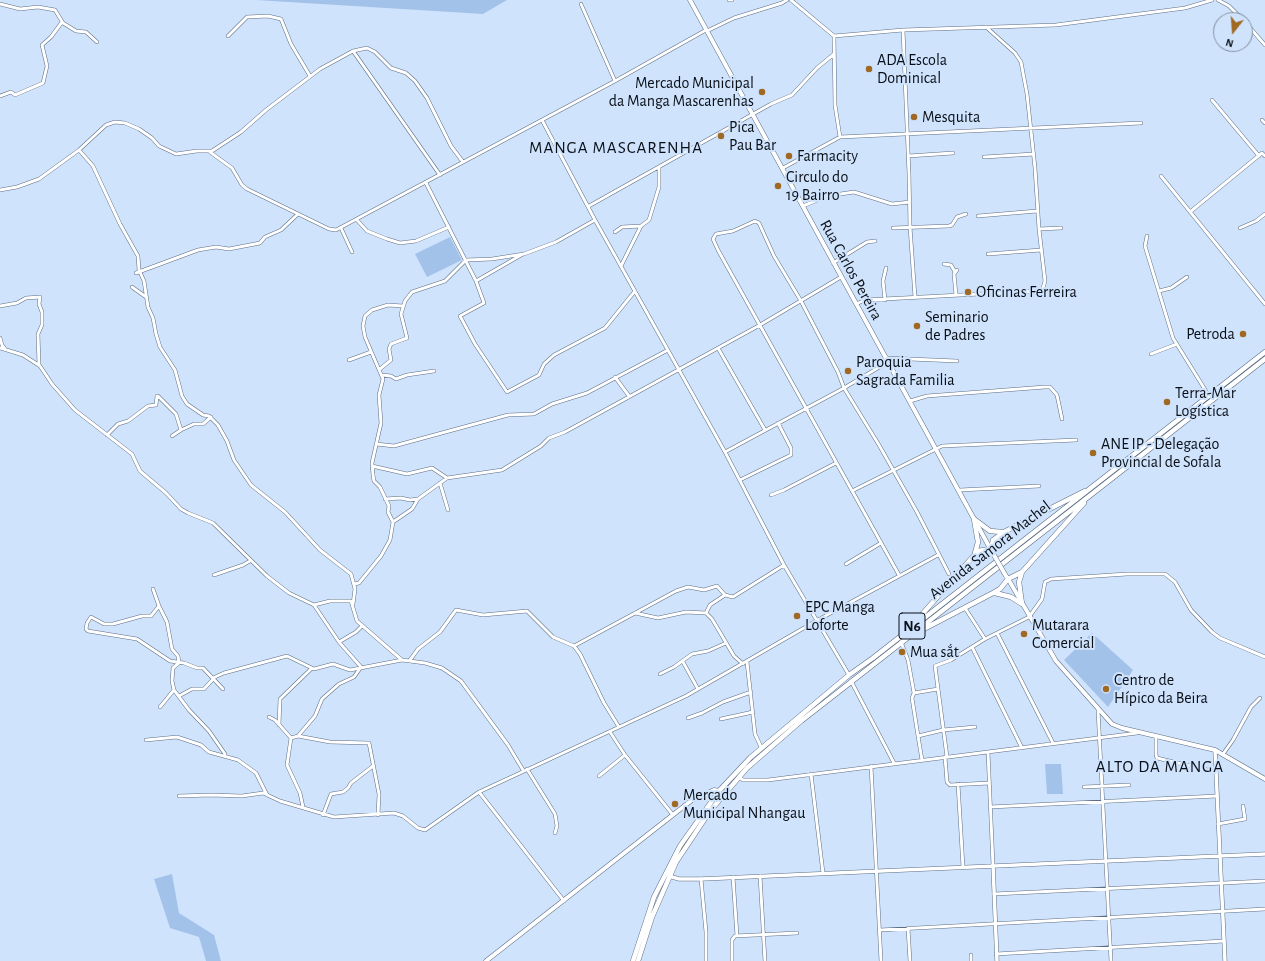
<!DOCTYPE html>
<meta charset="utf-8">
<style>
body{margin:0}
#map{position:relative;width:1265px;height:961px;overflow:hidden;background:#d0e3fc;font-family:"Alegreya Sans",sans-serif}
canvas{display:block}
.north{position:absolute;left:1213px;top:12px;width:40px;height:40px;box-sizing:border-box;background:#d0e3fc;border:1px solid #808ea0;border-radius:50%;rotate:197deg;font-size:11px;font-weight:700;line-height:16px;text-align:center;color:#090f17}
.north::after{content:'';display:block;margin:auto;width:14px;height:18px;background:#9f6923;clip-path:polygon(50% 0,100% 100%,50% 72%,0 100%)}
</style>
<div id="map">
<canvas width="1265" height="961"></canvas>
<div class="north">N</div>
</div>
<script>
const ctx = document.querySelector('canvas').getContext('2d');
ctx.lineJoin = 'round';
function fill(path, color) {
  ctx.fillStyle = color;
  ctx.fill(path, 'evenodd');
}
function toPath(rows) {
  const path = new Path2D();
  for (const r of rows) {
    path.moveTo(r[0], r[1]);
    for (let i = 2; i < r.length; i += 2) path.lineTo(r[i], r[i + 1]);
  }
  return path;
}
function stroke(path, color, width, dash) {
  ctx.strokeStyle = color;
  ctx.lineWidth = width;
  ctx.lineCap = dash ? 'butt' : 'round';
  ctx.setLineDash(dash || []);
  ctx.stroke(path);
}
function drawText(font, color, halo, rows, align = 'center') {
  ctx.font = font + ' "Alegreya Sans",sans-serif';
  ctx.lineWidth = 4;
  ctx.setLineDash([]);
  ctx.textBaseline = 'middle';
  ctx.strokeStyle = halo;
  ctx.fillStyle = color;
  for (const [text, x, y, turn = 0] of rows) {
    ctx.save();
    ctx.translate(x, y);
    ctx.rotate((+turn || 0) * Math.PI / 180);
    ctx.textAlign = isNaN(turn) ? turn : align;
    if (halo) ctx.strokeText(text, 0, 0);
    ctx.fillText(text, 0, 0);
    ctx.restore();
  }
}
const green = toPath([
 [256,0,507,0,483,14],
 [450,237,462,260,427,277,415,254],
 [1092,633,1133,670,1108,707,1064,660],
 [1045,764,1061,764,1063,794,1047,794],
 [172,874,179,913,214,935,221,961,206,961,199,937,170,928,154,879]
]);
const minor = toPath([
 [729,0,732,0],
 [791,0,834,36,835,105,840,137],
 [1218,0,1229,6,1243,20],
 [0,4,20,9,38,7,55,10,63,23,76,31,86,32,97,42],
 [581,4,615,81],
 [1245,22,1265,45],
 [903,30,909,174,910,227,915,297],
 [707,31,734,18,782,3,787,0],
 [228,36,247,17,268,16,281,19,291,44,310,76],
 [834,36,903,30,1056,25,1185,8,1212,0],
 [353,51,440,175],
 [0,96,11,92,15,95,43,83,47,66,42,45,51,37,62,22],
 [1212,100,1259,156],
 [542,120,595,220,725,452,784,565,849,675],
 [1262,120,1265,123],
 [79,150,93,166,120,224,138,256,139,270,144,281,148,307,153,318,156,334,160,347,175,370,182,396,187,404,203,415,209,416,218,425,227,441,234,460,251,485,285,512,320,550,351,574,355,589,353,604],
 [210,152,232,168,242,185,247,189,329,229,336,230,615,81,706,30],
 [908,156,953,153],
 [984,157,1034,154],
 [783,168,840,137,1141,123],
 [1161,176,1265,304],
 [426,183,476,281,523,254],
 [0,190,17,187,39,179,79,150,106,125,115,122,125,123,139,129,152,138,159,146,176,154,197,151,212,151,241,132,266,110,320,69,353,51,367,48,375,52,391,68,406,73,415,81,427,98,451,146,463,162],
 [589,206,771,104,792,95,817,68,834,54],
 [803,206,827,196,854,192,892,204,910,202],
 [1190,212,1262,153,1265,156],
 [978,216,1037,211],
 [357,220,367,231,387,239,400,243,416,241,449,227],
 [641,226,649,220,659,187,659,168],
 [341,228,352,252],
 [893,228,949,226,952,225,957,217,966,214],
 [1240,228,1256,221,1265,214],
 [1039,229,1061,228],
 [615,232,622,227,641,226,621,266],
 [1147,236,1145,246,1173,338,1209,396],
 [988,254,1041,250],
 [833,263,867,242,875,241],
 [944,264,951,265,955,272],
 [136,273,198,250,216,247,229,249,260,243,265,237,281,230,298,214],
 [476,281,484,303,460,316,475,344,507,392,539,375,544,364,554,355,605,328,635,291],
 [132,287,146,297],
 [1159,291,1171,288,1187,277],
 [956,295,954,274,957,270],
 [885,300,883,281,886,268],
 [856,304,865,300,1037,291,1043,288,1045,281,1039,229,1035,168,1027,94,1021,62,1015,53,986,27],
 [0,306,17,303,26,298,40,297,39,304,42,312,42,325,38,334,39,365],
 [0,338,2,345,5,349],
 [0,348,23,355,40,366,52,384,75,410,132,454,140,471,166,493,181,509,188,513,213,523,267,576,289,593,314,605,339,642,361,667],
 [718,348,765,430],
 [1151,354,1177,344],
 [886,358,957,361],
 [349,360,371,352],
 [380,369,391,360,389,349,391,344,407,338,401,314,405,301,412,292,445,281,466,260,492,259,524,254,556,242,595,220],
 [382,375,391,376,396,379,407,375,434,371],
 [615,377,629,396],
 [158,396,176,414,181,430],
 [910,401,927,396,1045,387,1050,387,1057,395,1062,419],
 [107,435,118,424,128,421,148,406,156,405,157,396],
 [172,436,181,430,194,424,203,424,211,417],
 [376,444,394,446,508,415,534,414,552,404,587,393,668,350],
 [725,452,844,388,888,362],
 [372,466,407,474,432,468,447,478],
 [740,480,791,455,791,448,778,423],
 [440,483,448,510],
 [960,490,1039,486],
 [852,491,942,446,1076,440],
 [771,495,784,490,836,463],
 [385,499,401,498,410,500,418,499],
 [393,522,388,512,389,506,380,487,374,481,373,475,372,463,381,423,379,395,383,379,365,337,363,326,365,316,372,310,388,305,403,306],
 [846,564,881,543],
 [214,575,243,565,250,561],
 [899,575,718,250,713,239,716,234,733,231,755,221,759,223,774,256,801,301,838,372,844,388,879,445,917,512,949,574],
 [354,584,359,583,381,556,390,540,393,522,412,509,418,499,447,478,502,470,541,446,549,438,565,432,760,325,841,277],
 [153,589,159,606,167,622,172,649,178,656,179,662],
 [314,605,330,601,351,601,357,621,402,660],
 [159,606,151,616,142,616,113,624,104,624,91,617,87,623,86,629,88,631,137,639,170,661,184,663,197,668,203,668,223,689],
 [965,608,985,639],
 [635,613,658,618,686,612,706,613,712,619,734,656,743,664],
 [706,613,710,605,725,595],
 [997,633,1053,743],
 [339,642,356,632,362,626],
 [901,642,908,660,914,693,938,689],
 [574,646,676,591,688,587,704,590,717,586,725,595,733,597,784,565],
 [972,647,1022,748],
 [410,660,418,649,440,632,456,610,483,615,527,611,553,637,574,646,580,654,604,703,619,727],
 [180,662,173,668,172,681,174,690,189,710,209,731,225,754],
 [683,662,698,689],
 [747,662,755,734,761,747],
 [660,674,674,667,692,654,708,651,726,643],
 [851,681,894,763],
 [914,693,912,698,918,736],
 [179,696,192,689,204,689,215,677,224,673,287,656,314,669,333,664,350,670,402,660,425,663,442,668,461,681,508,745,523,770],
 [160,707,174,690],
 [1098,710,1111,961],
 [269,717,275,720,291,738,287,765,300,793,303,807],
 [688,718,702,713,723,702,751,692],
 [721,719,753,712],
 [279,725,280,699,311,669],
 [610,732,625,755,673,815],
 [298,736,315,716,322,699,339,684,354,677,361,667],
 [1156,736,1156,755,1157,758,1216,772],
 [291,738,298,736,330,742,369,743,379,794,378,815],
 [146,740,177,737,201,745,209,752,238,760,256,773,267,795],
 [988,752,993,865],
 [1223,754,1233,740,1251,707,1260,698],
 [945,757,947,782,950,785,989,783],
 [947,757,935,666,951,660,985,639,1029,617,1042,599,1045,582,1051,579,1127,574,1165,574,1175,582,1191,610,1212,632,1220,638,1265,657],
 [922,760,918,736,943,730,975,727],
 [871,766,881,961],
 [527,769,555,814,557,826,555,833],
 [811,774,823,873],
 [599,776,625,755],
 [739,777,743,780,768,780,1137,733],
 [958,784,963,867],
 [1084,787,1129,785],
 [479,792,564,901],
 [179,796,211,795,242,796,263,793,280,801,334,817,394,813,403,816,418,828,425,830,479,792,686,696,816,621,938,555],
 [990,807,1217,796],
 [323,815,331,794,343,792,348,788,351,783,373,766],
 [1218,824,1245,819,1243,806],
 [760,876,765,961],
 [733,877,737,936],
 [701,879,706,932,706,961],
 [994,894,1265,881],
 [908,928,910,961],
 [880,930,1265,909],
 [996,954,1224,941],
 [971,955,971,961],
 [732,961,732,940,735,936,797,933]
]);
const tertiary = toPath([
 [1215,750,1225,961],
 [993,865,997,961],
 [669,876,679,879,701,879,1265,854]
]);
const secondary = toPath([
 [690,0,991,550],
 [1007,577,1056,661,1112,724,1122,728,1215,750,1265,779],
 [486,961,692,800,714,790,719,791]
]);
const trunk = toPath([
 [974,519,978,542,975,553],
 [974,519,990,531,1002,532],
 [1022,572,1019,582,1022,604],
 [995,593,1011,597,1022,604],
 [917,620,978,551,991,549,993,540,1004,532,1085,491],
 [920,631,993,593,1000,589,1008,579,1022,572,1084,503],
 [633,961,654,897,680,846,719,791,751,757,849,675,873,658,1265,352],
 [638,961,652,917,676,862,710,811,747,768,801,721,1265,359]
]);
const secondaryBridge = toPath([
 [991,550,1006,576]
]);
const markers = [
 [869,69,4,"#9f6923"],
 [762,92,4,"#9f6923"],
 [914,117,4,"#9f6923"],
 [721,136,4,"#9f6923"],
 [789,156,4,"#9f6923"],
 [778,186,4,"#9f6923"],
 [968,292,4,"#9f6923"],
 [917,326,4,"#9f6923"],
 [1243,334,4,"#9f6923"],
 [848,371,4,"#9f6923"],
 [1167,402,4,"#9f6923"],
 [1093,453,4,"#9f6923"],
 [797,616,4,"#9f6923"],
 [1024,634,4,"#9f6923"],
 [902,652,4,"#9f6923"],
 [1106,689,4,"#9f6923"],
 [675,804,4,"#9f6923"]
];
const shields = [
 [912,626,26]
];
const shieldNames = [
 ["N6",912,626]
];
const poiNames = [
 ["ADA Escola",877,60],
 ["Dominical",877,78],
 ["Mercado Municipal",754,83,"right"],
 ["da Manga Mascarenhas",754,101,"right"],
 ["Mesquita",922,117],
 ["Pica",729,127],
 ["Pau Bar",729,145],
 ["Farmacity",797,156],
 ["Circulo do",786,177],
 ["19 Bairro",786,195],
 ["Oficinas Ferreira",976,292],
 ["Seminario",925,317],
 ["de Padres",925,335],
 ["Petroda",1235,334,"right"],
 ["Paroquia",856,362],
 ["Sagrada Familia",856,380],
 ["Terra-Mar",1175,393],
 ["Logística",1175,411],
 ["ANE IP - Delegação",1101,444],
 ["Provincial de Sofala",1101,462],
 ["EPC Manga",805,607],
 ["Loforte",805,625],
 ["Mutarara",1032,625],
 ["Comercial",1032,643],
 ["Mua sắt",910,652],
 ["Centro de",1114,680],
 ["Hípico da Beira",1114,698],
 ["Mercado",683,795],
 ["Municipal Nhangau",683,813]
];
const streetNames = [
 ["Rua Carlos Pereira",851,270,61],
 ["Avenida Samora Machel",990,550,-38]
];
const neighbourhoodNames = [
 ["MANGA MASCARENHA",616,148],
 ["ALTO DA MANGA",1160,767]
];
fill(green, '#a3c2ea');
stroke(minor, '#5d6e83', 4);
stroke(tertiary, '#5d6e83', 4.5);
stroke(secondary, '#5d6e83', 5);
stroke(trunk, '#5d6e83', 5.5);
stroke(minor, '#fff', 3);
stroke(tertiary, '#fff', 3.5);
stroke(secondary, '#fff', 4);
stroke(trunk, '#fff', 4.5);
stroke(secondaryBridge, '#5d6e83', 5, []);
stroke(secondaryBridge, '#fff', 4);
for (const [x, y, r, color] of markers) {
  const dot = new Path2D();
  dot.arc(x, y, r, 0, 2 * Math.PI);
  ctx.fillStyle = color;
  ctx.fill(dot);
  stroke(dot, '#d0e3fc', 1.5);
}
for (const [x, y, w] of shields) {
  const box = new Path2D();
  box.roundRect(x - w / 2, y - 13, w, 26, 3);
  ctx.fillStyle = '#d0e3fc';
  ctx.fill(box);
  stroke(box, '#090f17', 1);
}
drawText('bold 15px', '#090f17', null, shieldNames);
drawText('16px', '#090f17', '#d0e3fc', poiNames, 'left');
drawText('16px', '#090f17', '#d0e3fc', streetNames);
ctx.letterSpacing = '1px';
drawText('17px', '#090f17', '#d0e3fc', neighbourhoodNames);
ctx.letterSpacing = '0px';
</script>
